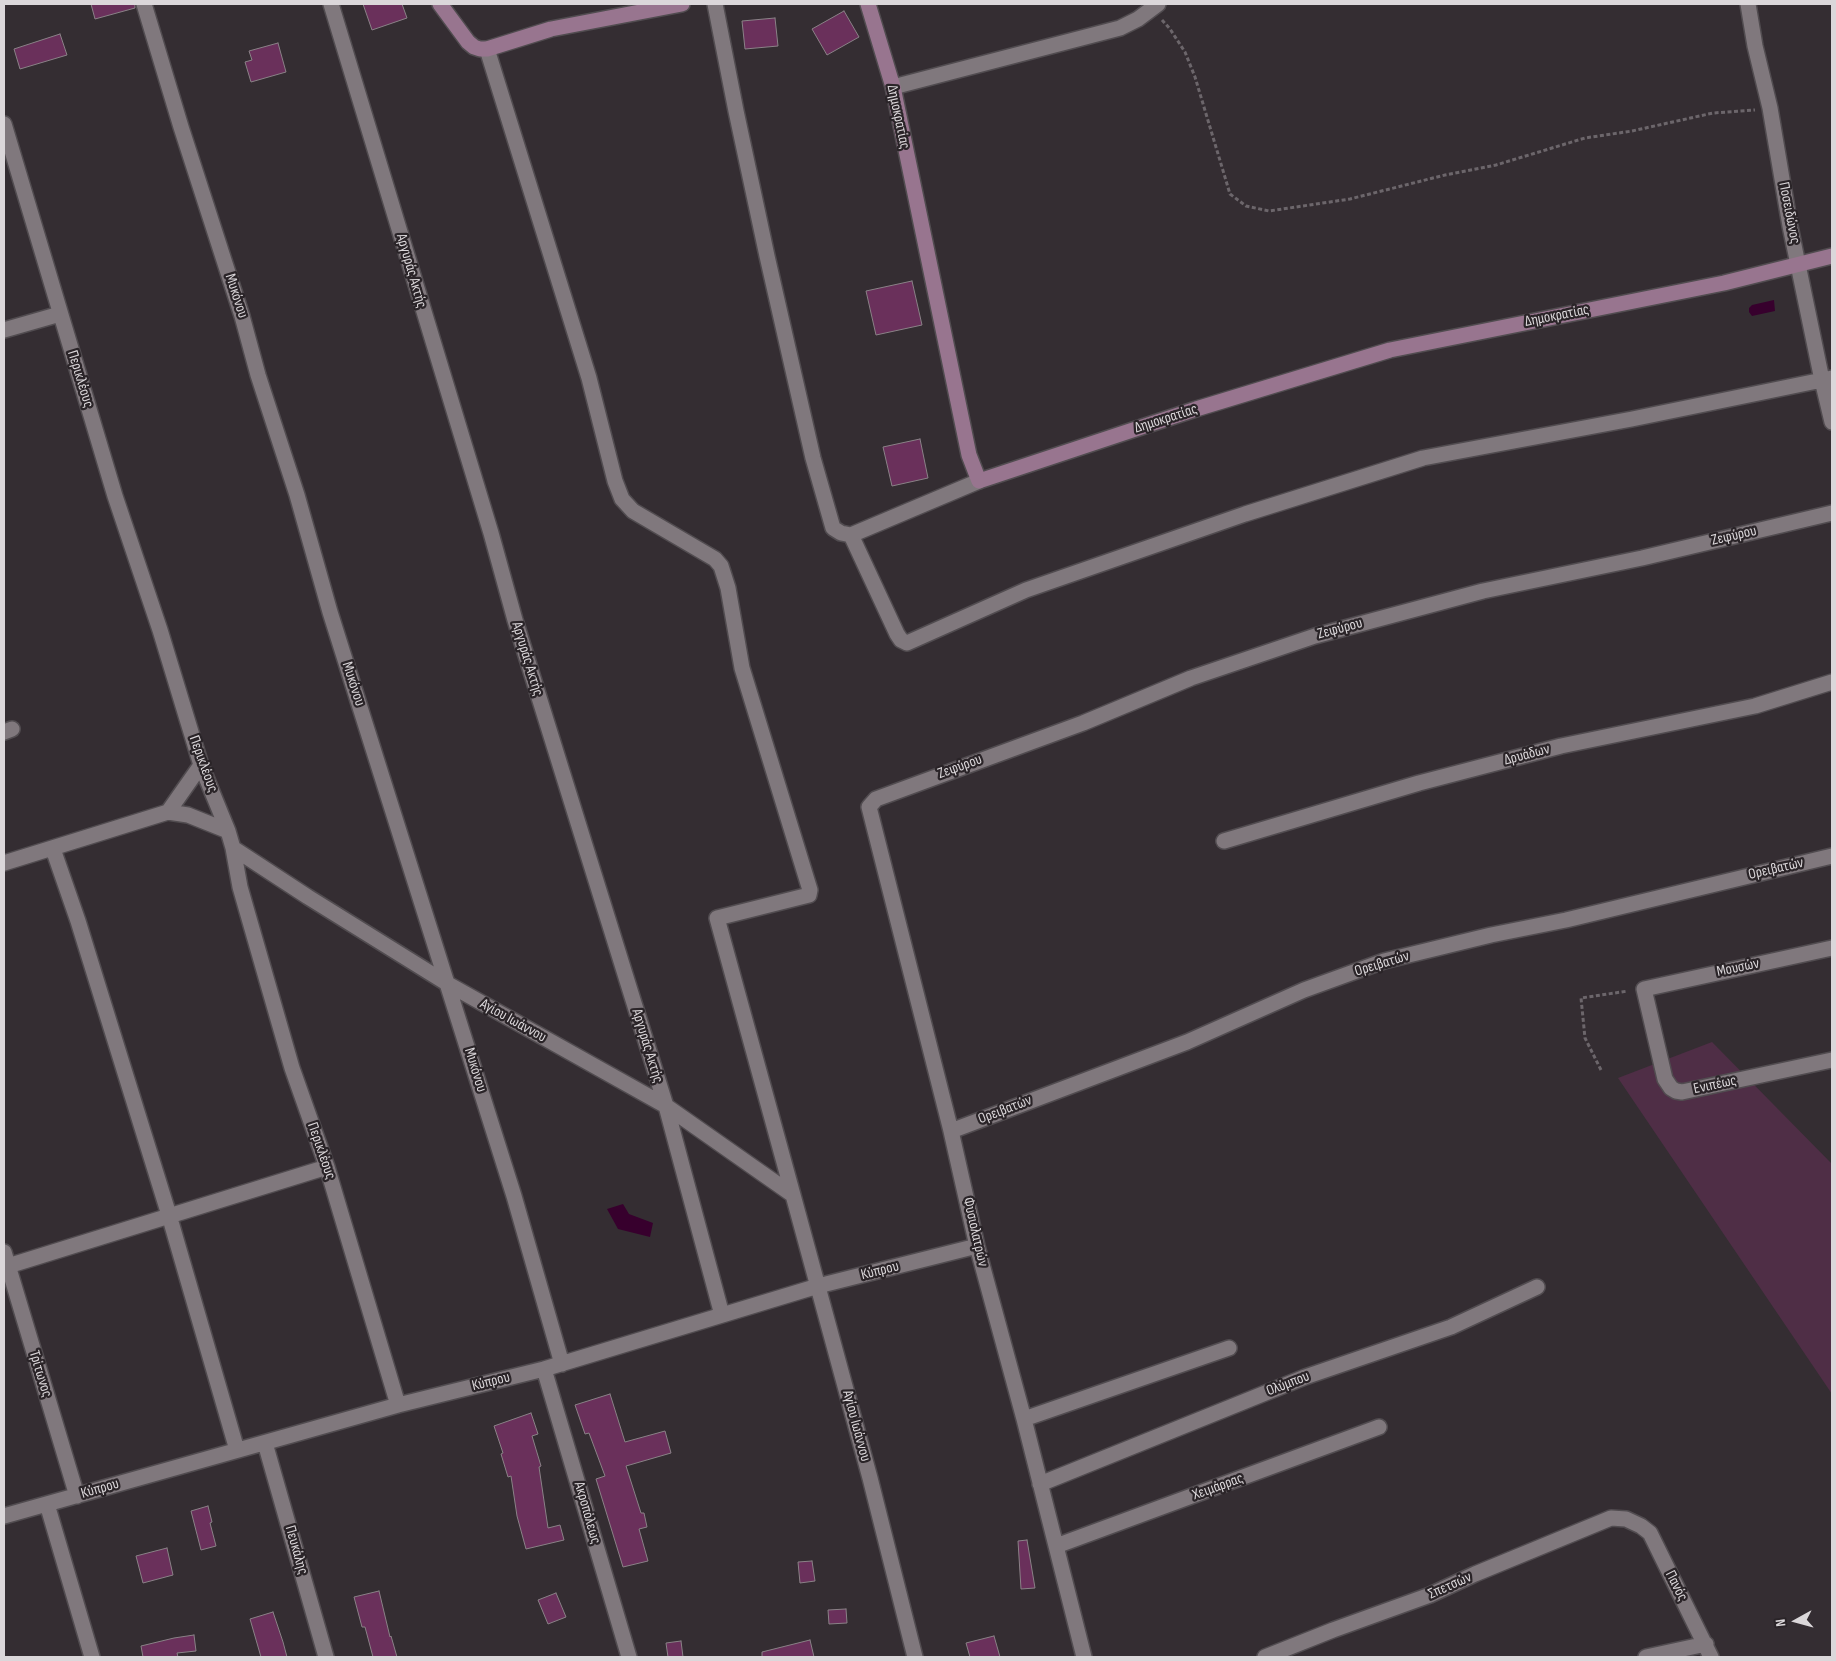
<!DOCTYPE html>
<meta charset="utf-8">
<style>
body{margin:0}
#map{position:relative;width:1836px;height:1661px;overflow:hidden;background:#342d32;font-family:"Sofia Sans Condensed",sans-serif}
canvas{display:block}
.frame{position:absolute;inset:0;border:5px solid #dbd7da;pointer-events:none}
.north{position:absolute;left:1771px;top:1596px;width:50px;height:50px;-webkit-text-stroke:4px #2a2428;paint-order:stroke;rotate:263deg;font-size:14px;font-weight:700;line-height:20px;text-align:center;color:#dbd7da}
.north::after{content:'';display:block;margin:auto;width:18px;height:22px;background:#dbd7da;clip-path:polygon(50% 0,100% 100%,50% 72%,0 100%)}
</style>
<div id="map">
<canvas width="1836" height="1661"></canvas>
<div class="frame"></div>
<div class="north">N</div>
</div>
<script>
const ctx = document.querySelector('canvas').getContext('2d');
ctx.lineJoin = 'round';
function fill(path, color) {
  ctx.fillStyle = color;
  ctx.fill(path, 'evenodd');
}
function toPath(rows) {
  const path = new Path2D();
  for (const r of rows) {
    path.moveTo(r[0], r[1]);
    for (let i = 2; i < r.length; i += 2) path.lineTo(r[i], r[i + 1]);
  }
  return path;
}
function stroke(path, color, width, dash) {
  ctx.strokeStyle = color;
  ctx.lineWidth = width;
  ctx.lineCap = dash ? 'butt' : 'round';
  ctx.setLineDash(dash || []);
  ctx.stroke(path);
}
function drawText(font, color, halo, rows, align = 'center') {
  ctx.font = font + ' "Sofia Sans Condensed",sans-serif';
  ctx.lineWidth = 4.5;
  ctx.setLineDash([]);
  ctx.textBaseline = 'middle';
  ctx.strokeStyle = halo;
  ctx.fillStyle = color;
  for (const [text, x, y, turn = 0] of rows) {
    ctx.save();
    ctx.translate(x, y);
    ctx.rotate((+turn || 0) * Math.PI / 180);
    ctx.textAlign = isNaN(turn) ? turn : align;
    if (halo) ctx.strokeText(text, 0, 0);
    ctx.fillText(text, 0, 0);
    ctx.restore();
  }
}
const green = toPath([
 [1712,1042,1832,1164,1832,1394,1618,1078]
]);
const water = toPath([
 [1774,300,1775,311,1752,316,1749,312,1749,308,1752,305],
 [623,1204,629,1214,653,1223,650,1237,618,1229,607,1209]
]);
const building = toPath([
 [91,4,135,4,135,8,95,19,91,4],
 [363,4,402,4,407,18,372,30,363,4],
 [844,11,859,37,827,55,812,29,844,11],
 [775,18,778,46,745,49,742,21,775,18],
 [60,34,67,55,20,69,14,49,60,34],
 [278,43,286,72,251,82,245,62,252,60,249,51,278,43],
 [912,281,922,325,876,335,866,291,912,281],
 [920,439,928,478,892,486,883,447,920,439],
 [610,1394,625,1442,665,1431,671,1453,626,1466,641,1513,644,1513,647,1527,639,1529,648,1561,623,1567,596,1479,605,1476,589,1433,585,1434,575,1405,610,1394],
 [531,1413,538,1434,532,1436,541,1466,539,1467,548,1528,560,1525,564,1540,526,1549,517,1516,511,1476,508,1477,501,1454,503,1453,494,1426,531,1413],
 [208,1506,212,1522,210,1523,216,1546,201,1550,191,1511,208,1506],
 [1027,1540,1035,1588,1021,1589,1018,1541,1027,1540],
 [167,1548,173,1575,143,1583,136,1556,167,1548],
 [812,1561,815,1581,800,1583,798,1562,812,1561],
 [379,1591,390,1637,391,1636,397,1657,373,1657,365,1627,362,1627,354,1597,379,1591],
 [556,1593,566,1617,548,1624,538,1600,556,1593],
 [846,1609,847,1623,829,1624,828,1610,846,1609],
 [273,1612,283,1642,287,1657,261,1657,250,1619,273,1612],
 [194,1635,196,1651,177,1653,178,1657,143,1657,141,1646,174,1638,194,1635],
 [994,1636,1000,1657,970,1657,966,1643,994,1636],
 [810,1640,814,1657,762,1657,762,1652,810,1640],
 [681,1641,683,1657,668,1657,666,1643,681,1641]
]);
const path = toPath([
 [1162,20,1170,29,1185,52,1195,77,1230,194,1246,206,1269,211,1350,199,1445,175,1496,165,1585,138,1632,131,1713,113,1755,110],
 [1601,1070,1585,1038,1581,998,1628,991]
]);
const street = toPath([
 [144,4,181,127,242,316,258,375,297,495,330,612,514,1196,562,1364],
 [331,4,491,533,515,620,666,1106,722,1315],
 [715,4,736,111,767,256,813,458,833,528,841,533,851,535,979,481],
 [1748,4,1755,46,1770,108,1790,226,1822,380,1832,422],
 [487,49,589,378,615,481,622,499,633,511,715,559,721,566,728,588,742,668,810,890,809,895,717,918,793,1195],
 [893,87,1120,28,1138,19,1158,4],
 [4,124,115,496,160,630,201,765,228,831,233,848,240,887,292,1068,327,1167,398,1405],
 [4,330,60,314],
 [851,535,897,634,901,640,907,643,1026,590,1245,514,1423,458,1632,419,1832,378],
 [4,732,12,729],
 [168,812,201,765],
 [1224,841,1419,783,1561,746,1755,706,1832,682],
 [233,848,308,897,448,984,666,1106,793,1195,870,1478,915,1657],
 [53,849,78,921,169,1215,237,1450],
 [4,863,168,812,188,815,228,831],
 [1832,948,1644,989,1665,1079,1671,1088,1676,1091,1682,1092,1832,1060],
 [951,1131,1187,1042,1304,990,1384,961,1491,935,1566,920,1832,856],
 [4,1252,77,1496],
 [8,1266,327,1167],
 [544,1369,629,1657],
 [1024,1419,1229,1348],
 [265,1443,326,1657],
 [1040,1484,1305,1377,1451,1327,1537,1287],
 [47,1504,92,1657],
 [4,1516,398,1405,544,1369,818,1286,977,1246],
 [1056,1546,1379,1427],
 [1084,1657,1024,1419,977,1246,951,1131,869,807,876,799,1083,723,1191,678,1315,636,1483,591,1642,558,1832,513],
 [1265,1657,1333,1630,1430,1595,1475,1574,1611,1518,1626,1519,1641,1526,1650,1533,1711,1657],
 [1646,1657,1706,1644]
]);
const secondary = toPath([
 [440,4,468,42,474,47,480,49,487,49,551,29,682,4],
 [868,4,893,87,969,455,979,481,1196,409,1390,350,1724,283,1832,256]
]);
const streetNames = [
 ["Δημοκρατίας",898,117,78],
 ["Ποσειδώνος",1789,213,79],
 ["Αργυράς Ακτής",411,271,74],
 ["Μυκόνου",236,296,72],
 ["Δημοκρατίας",1557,316,-11],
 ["Περικλέους",80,379,73],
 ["Δημοκρατίας",1166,419,-18],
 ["Ζεφύρου",1734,536,-13],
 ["Ζεφύρου",1340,629,-15],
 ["Αργυράς Ακτής",527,659,73],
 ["Μυκόνου",353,684,72],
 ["Δρυάδων",1527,755,-15],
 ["Περικλέους",203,764,70],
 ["Ζεφύρου",960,767,-20],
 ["Ορειβατών",1776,869,-13],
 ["Ορειβατών",1382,964,-17],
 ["Μουσών",1738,968,-12],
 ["Αγίου Ιωάννου",513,1021,29],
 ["Αργυράς Ακτής",647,1046,73],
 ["Μυκόνου",475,1070,73],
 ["Ενιπέως",1715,1085,-12],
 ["Ορειβατών",1005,1110,-21],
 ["Περικλέους",321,1151,71],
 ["Φυσιολατρών",975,1232,77],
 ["Κύπρου",880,1271,-14],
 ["Τρίτωνος",40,1374,73],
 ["Κύπρου",491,1382,-14],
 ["Ολύμπου",1288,1384,-21],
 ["Αγίου Ιωάννου",856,1426,75],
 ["Χειμάρρας",1218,1487,-20],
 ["Κύπρου",100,1489,-16],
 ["Ακροπόλεως",587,1513,74],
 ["Πευκάλης",296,1550,74],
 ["Σπετσών",1450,1586,-24],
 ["Πανός",1676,1586,63]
];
fill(green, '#4f2e46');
fill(water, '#37002d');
fill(building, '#6a305b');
stroke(building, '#8a8287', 1);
stroke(street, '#514c50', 18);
stroke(secondary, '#514c50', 18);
stroke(path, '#6c666b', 3, [4, 2.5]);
stroke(street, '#80787d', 15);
stroke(secondary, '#98758f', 15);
drawText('15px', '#dbd7da', '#2a2428', streetNames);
</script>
